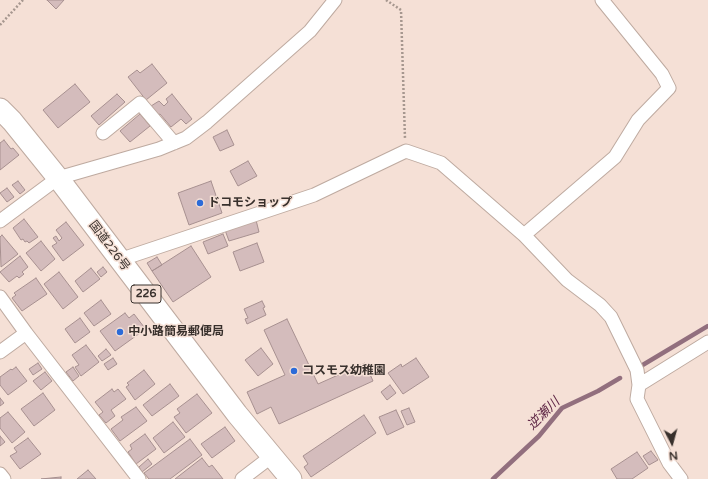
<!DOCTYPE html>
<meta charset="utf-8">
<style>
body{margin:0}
#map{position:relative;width:708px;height:479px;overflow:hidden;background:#f5e0d6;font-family:"Varela Round",sans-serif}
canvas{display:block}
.north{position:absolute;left:652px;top:423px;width:40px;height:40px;-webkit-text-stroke:3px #f5e0d6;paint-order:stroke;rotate:174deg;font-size:11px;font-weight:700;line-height:16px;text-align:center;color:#38302c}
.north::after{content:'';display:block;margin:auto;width:14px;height:18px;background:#38302c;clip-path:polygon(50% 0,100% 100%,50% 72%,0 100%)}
</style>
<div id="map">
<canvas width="708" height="479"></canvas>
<div class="north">N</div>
</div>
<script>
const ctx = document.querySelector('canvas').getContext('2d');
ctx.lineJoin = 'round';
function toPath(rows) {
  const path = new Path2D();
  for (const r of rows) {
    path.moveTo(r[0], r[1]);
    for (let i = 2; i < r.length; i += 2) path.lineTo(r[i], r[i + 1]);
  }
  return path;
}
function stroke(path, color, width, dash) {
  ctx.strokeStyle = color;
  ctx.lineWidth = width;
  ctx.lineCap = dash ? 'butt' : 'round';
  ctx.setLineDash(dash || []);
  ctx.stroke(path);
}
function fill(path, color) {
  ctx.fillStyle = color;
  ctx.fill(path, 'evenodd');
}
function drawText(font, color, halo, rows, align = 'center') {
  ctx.font = font + ' "Varela Round","Noto Sans JP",sans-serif';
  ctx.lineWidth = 3;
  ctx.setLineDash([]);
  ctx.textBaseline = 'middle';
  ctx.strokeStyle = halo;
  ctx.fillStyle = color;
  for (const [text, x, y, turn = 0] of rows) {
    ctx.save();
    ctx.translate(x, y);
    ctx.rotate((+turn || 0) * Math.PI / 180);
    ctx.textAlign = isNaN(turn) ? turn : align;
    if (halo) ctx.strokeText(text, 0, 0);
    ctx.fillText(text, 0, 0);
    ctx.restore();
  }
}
const stream = toPath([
 [641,366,708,326],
 [493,479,539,436,562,408,598,391,620,378]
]);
const building = toPath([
 [47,0,64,0,56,9,47,0],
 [152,64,167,83,146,100,128,77,137,70,140,73,152,64],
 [75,84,90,102,58,128,43,110,75,84],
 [117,94,125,102,99,125,91,116,117,94],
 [172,94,192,119,186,124,181,119,171,127,160,114,158,115,151,106,159,101,164,106,168,102,166,99,172,94],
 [140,114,150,126,130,142,120,131,140,114],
 [227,130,234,145,220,151,213,137,227,130],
 [4,140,11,149,13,148,19,155,0,170,0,143,4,140],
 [248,161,257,176,238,186,230,171,248,161],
 [18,181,25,190,20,194,12,185,18,181],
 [211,181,222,213,189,225,178,193,211,181],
 [7,188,14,197,7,202,0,193,7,188],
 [24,219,38,237,29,243,27,241,25,242,23,239,21,240,13,228,24,219],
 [256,220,259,232,229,241,225,230,256,220],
 [66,222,84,245,63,261,52,246,57,243,53,238,56,236,59,241,62,238,56,230,66,222],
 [223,234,228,246,208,254,203,242,223,234],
 [2,235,18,254,1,267,0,237,2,235],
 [41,241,55,259,41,271,26,253,41,241],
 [257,243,264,262,240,271,233,252,257,243],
 [191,246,211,277,173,302,152,271,191,246],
 [20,256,28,267,22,272,24,274,19,278,17,276,9,282,0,272,20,256],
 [157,257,162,265,152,271,147,263,157,257],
 [103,267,107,272,101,277,97,272,103,267],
 [91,268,100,279,83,292,75,281,91,268],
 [59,272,78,297,63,309,44,284,59,272],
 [36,278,47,294,22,311,12,298,16,295,14,293,36,278],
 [101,300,111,314,94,326,84,313,101,300],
 [262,301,265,307,263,308,266,315,247,324,245,319,248,318,244,309,262,301],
 [125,313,129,318,134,314,144,327,139,331,140,333,115,351,100,331,125,313],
 [80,318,90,332,75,343,65,329,80,318],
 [287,319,318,384,365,363,373,381,279,424,271,407,257,414,247,392,285,375,264,330,287,319],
 [86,345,99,362,81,376,75,367,79,365,72,355,86,345],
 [261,348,273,364,258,376,245,360,261,348],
 [106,349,111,355,102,361,98,356,106,349],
 [113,358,117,364,108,370,104,364,113,358],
 [416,358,429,377,403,394,388,373,401,364,402,367,416,358],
 [38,363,42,369,33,375,29,369,38,363],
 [16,367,27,381,8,395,0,385,0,377,11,369,12,370,16,367],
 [73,367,79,376,73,381,66,372,73,367],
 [144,370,155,384,135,400,126,387,129,385,127,383,144,370],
 [45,372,52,381,41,390,33,381,45,372],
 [170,384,179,396,152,416,143,405,170,384],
 [390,385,396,393,387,400,381,392,390,385],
 [112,389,114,392,118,389,126,399,111,410,115,416,106,423,99,415,103,412,95,402,112,389],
 [43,393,55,410,34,426,21,409,43,393],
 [197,394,212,413,186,433,174,417,180,413,177,409,197,394],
 [0,398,4,403,0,406,0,398],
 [136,407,147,421,120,441,111,429,123,420,121,417,136,407],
 [409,408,415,422,407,425,401,411,409,408],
 [396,410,404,427,387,435,379,417,396,410],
 [8,412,25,432,12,443,0,428,0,418,8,412],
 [364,415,376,433,311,477,304,467,308,464,303,456,364,415],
 [173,422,185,437,164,453,153,438,173,422],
 [225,427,235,441,212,458,201,444,225,427],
 [145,434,156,449,136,464,128,452,132,449,130,445,145,434],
 [0,436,5,442,0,446,0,436],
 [28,438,41,454,20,469,10,456,17,452,14,448,28,438],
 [190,439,202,455,170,479,149,479,144,473,190,439],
 [651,451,658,460,649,465,643,456,651,451],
 [637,452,648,468,632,479,617,479,611,469,637,452],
 [202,458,209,467,212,465,223,479,175,479,202,458],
 [148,459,152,464,142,472,139,467,148,459],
 [88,470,96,479,77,479,88,470],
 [61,477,61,479,41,479,61,477]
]);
const path = toPath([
 [386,0,401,10,405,139],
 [0,25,23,0]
]);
const minor = toPath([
 [103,133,140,103,174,143],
 [0,221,58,178,159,149,186,138,207,122,310,31,335,0],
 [524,235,615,157,638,120,669,88,662,74,602,0],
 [119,260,314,195,406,151,441,163,524,235,567,280,600,305,611,317,637,370,639,385,637,399,669,463,681,479],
 [0,297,26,333,139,479],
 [0,352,26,333],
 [639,385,708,342],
 [0,474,4,479],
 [242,479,272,456]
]);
const trunk = toPath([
 [0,109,12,121,58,178,237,414,291,479]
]);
const markers = [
 [200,203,4,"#2c6bd8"],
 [120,332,4,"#2c6bd8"],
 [294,371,4,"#2c6bd8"]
];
const shields = [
 [146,294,30]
];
const shieldNames = [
 ["226",146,294]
];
const poiNames = [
 ["ドコモショップ",208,203],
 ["中小路簡易郵便局",128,332],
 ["コスモス幼稚園",302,371]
];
const streetNames = [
 ["国道226号",109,246,53]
];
const waterNames = [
 ["逆瀬川",544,414,-45]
];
stroke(stream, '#926f7e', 4.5);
fill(building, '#d4bcbc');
stroke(building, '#a79090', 1);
stroke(minor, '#beaaa0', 15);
stroke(trunk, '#beaaa0', 23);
stroke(path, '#a6978f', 2.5, [2, 2]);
stroke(minor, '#fff', 13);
stroke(trunk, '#fff', 21);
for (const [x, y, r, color] of markers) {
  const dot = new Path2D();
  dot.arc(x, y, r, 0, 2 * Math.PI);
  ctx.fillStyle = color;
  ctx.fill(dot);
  stroke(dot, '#f5e0d6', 1.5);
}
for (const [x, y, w] of shields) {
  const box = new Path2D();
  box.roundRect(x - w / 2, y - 9, w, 18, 3);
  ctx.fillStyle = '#f5e0d6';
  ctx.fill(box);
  stroke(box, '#38302c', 1);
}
drawText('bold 11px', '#38302c', null, shieldNames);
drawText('bold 12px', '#38302c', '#f5e0d6', poiNames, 'left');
drawText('12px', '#38302c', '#f5e0d6', streetNames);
drawText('italic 13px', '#5e2544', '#f5e0d6', waterNames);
</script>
